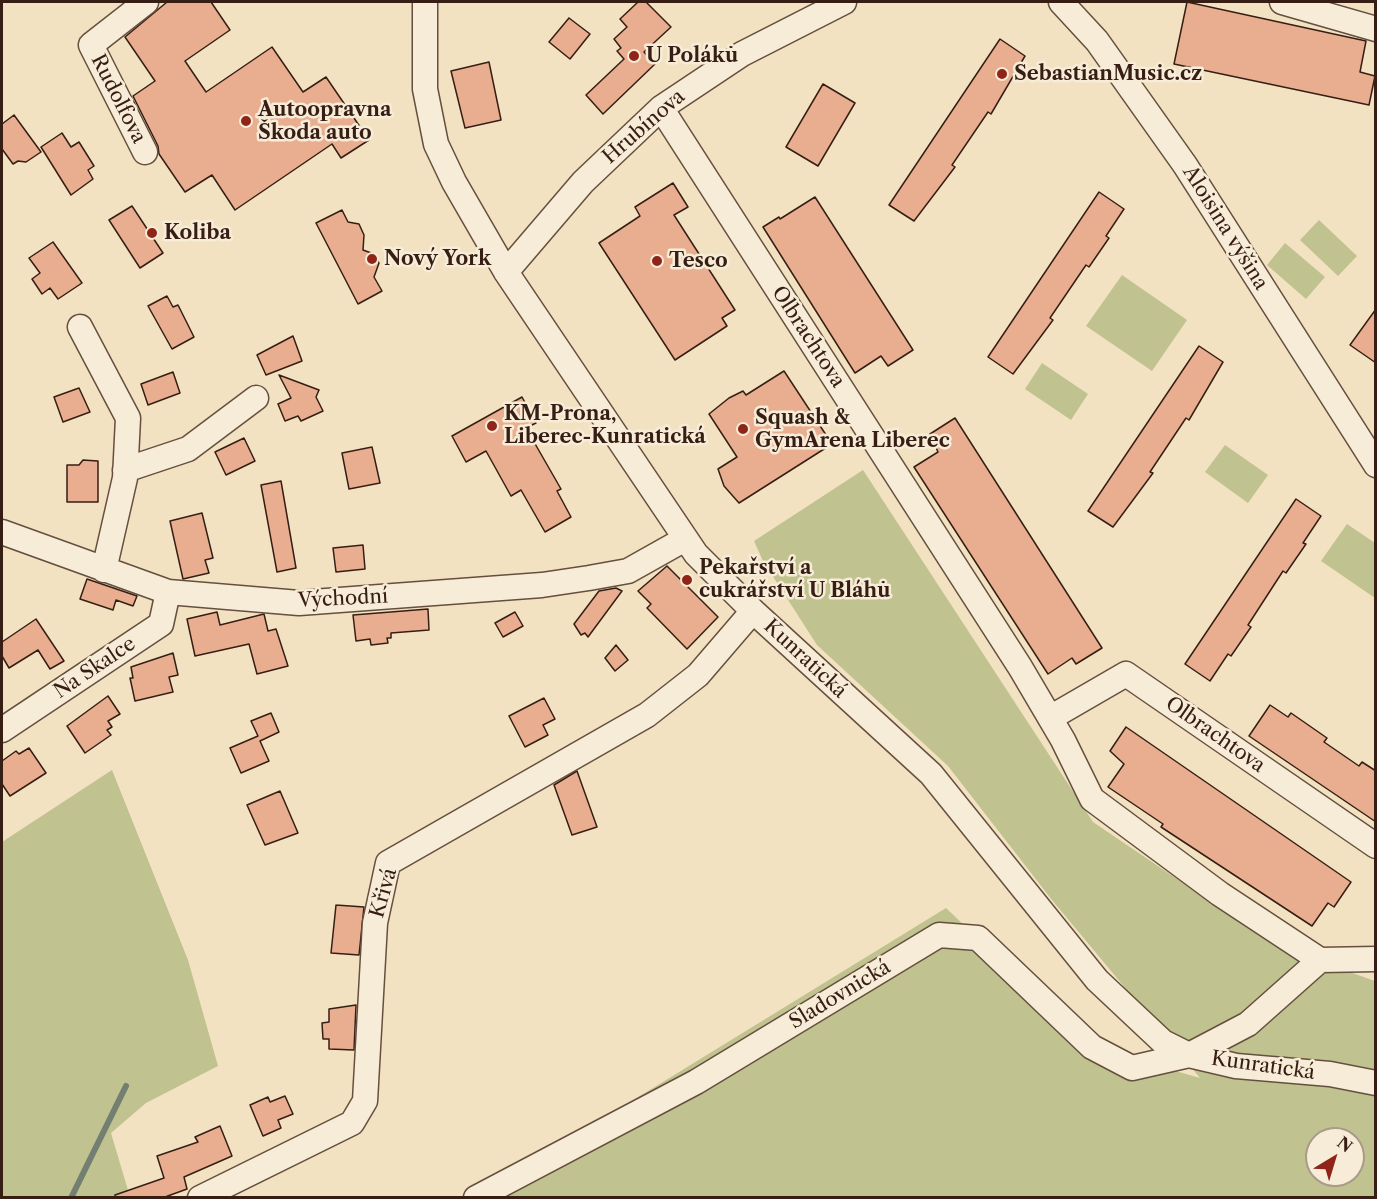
<!DOCTYPE html>
<meta charset="utf-8">
<style>
body{margin:0}
#map{position:relative;width:1377px;height:1199px;overflow:hidden;background:#f2e2c1;font-family:"Libre Caslon Text",serif}
canvas{display:block}
.frame{position:absolute;inset:0;border:3px solid #361e14;pointer-events:none}
.north{position:absolute;left:1305px;top:1127px;width:60px;height:60px;box-sizing:border-box;background:#f7ecd7;border:2px solid #aa9a89;border-radius:50%;rotate:38deg;font-size:16px;font-weight:700;line-height:24px;text-align:center;color:#361e14}
.north::after{content:'';display:block;margin:auto;width:21px;height:27px;background:#8f2418;clip-path:polygon(50% 0,100% 100%,50% 72%,0 100%)}
</style>
<div id="map">
<canvas width="1377" height="1199"></canvas>
<div class="frame"></div>
<div class="north">N</div>
</div>
<script>
const ctx = document.querySelector('canvas').getContext('2d');
ctx.lineJoin = 'round';
function fill(path, color) {
  ctx.fillStyle = color;
  ctx.fill(path, 'evenodd');
}
function toPath(rows) {
  const path = new Path2D();
  for (const r of rows) {
    path.moveTo(r[0], r[1]);
    for (let i = 2; i < r.length; i += 2) path.lineTo(r[i], r[i + 1]);
  }
  return path;
}
function stroke(path, color, width, dash) {
  ctx.strokeStyle = color;
  ctx.lineWidth = width;
  ctx.lineCap = dash ? 'butt' : 'round';
  ctx.setLineDash(dash || []);
  ctx.stroke(path);
}
function drawText(font, color, halo, rows, align = 'center') {
  ctx.font = font + ' "Libre Caslon Text",serif';
  ctx.lineWidth = 5;
  ctx.setLineDash([]);
  ctx.textBaseline = 'middle';
  ctx.strokeStyle = halo;
  ctx.fillStyle = color;
  for (const [text, x, y, turn = 0] of rows) {
    ctx.save();
    ctx.translate(x, y);
    ctx.rotate((+turn || 0) * Math.PI / 180);
    ctx.textAlign = isNaN(turn) ? turn : align;
    if (halo) ctx.strokeText(text, 0, 0);
    ctx.fillText(text, 0, 0);
    ctx.restore();
  }
}
const green = toPath([
 [1319,220,1357,256,1338,276,1300,240],
 [1285,243,1325,277,1306,299,1267,265],
 [1122,275,1187,320,1152,371,1086,326],
 [1042,363,1088,394,1071,420,1025,389],
 [1225,445,1268,475,1248,503,1205,472],
 [863,470,1093,822,1276,946,1375,981,1375,1197,474,1198,946,908,1092,1047,1200,1078,1052,900,948,766,817,645,763,561,754,541],
 [1317,1139,1353,1139,1353,1175,1317,1175],
 [1347,524,1375,543,1375,598,1321,561],
 [112,770,188,960,218,1066,146,1103,111,1133,130,1197,2,1198,2,842]
]);
const stream = toPath([
 [71,1198,126,1086]
]);
const building = toPath([
 [167,2,211,2,230,30,185,61,206,92,272,47,303,92,326,77,369,140,341,158,332,144,235,210,212,175,185,192,159,154,158,146,133,96,155,81,125,37,167,2],
 [638,2,646,2,671,27,644,52,655,64,603,114,586,95,624,59,617,51,621,48,614,39,627,27,620,19,638,2],
 [1187,2,1366,41,1360,72,1375,76,1369,105,1174,64,1187,2],
 [569,18,590,34,570,59,549,42,569,18],
 [1000,39,1025,56,991,114,988,112,952,165,955,167,914,221,889,205,1000,39],
 [489,62,501,120,465,128,451,71,489,62],
 [823,84,855,103,818,166,786,147,823,84],
 [14,115,41,152,26,162,18,161,13,164,2,149,2,124,14,115],
 [62,133,71,147,79,142,94,166,88,170,93,179,71,195,41,147,62,133],
 [673,183,688,207,674,215,735,310,722,318,727,326,675,360,599,243,640,216,635,207,673,183],
 [1099,192,1124,209,1106,236,1109,238,1089,267,1086,265,1050,318,1053,320,1013,374,988,357,1099,192],
 [815,197,913,350,888,366,881,356,855,373,763,227,779,217,780,219,815,197],
 [132,206,163,253,140,268,109,220,132,206],
 [342,210,348,222,359,224,364,235,363,250,374,254,379,263,374,277,382,291,358,304,316,223,342,210],
 [53,242,82,283,58,299,50,288,42,294,32,279,40,273,29,258,53,242],
 [167,296,173,307,178,305,194,337,172,349,148,306,167,296],
 [1376,309,1376,363,1350,345,1376,309],
 [293,336,302,361,266,375,257,355,293,336],
 [1199,346,1223,362,1189,420,1186,418,1150,472,1153,473,1113,527,1088,511,1199,346],
 [784,371,832,444,739,503,724,486,718,469,737,457,709,414,729,398,743,391,746,395,784,371],
 [173,372,180,393,148,405,141,384,173,372],
 [279,375,319,390,316,397,323,411,301,421,298,416,285,421,278,404,291,398,279,375],
 [79,388,90,412,63,422,54,397,79,388],
 [522,397,536,423,526,428,561,489,557,491,571,517,545,532,521,490,511,496,486,451,466,462,452,436,522,397],
 [955,418,1102,648,1076,664,1072,658,1048,674,914,467,938,452,930,434,955,418],
 [244,438,255,461,226,475,215,452,244,438],
 [372,447,380,483,349,489,342,453,372,447],
 [83,460,98,461,98,502,67,502,67,465,79,465,83,460],
 [281,481,296,568,277,572,261,485,281,481],
 [1296,499,1321,516,1303,543,1306,544,1286,573,1283,571,1248,625,1251,627,1231,656,1228,654,1210,681,1185,664,1296,499],
 [202,513,213,558,205,560,209,573,183,579,170,521,202,513],
 [363,545,365,569,336,572,333,548,363,545],
 [667,566,718,617,687,649,647,608,651,604,638,591,667,566],
 [87,579,137,596,133,606,116,600,113,610,80,599,87,579],
 [616,588,622,591,588,637,585,633,581,635,574,624,599,591,616,588],
 [428,609,429,630,391,633,391,638,387,638,388,643,371,645,370,639,356,641,353,615,428,609],
 [217,612,220,625,264,614,268,631,276,629,288,666,257,674,249,644,195,656,187,619,217,612],
 [515,612,523,626,503,637,495,623,515,612],
 [36,619,64,661,50,669,38,650,9,668,2,656,2,642,36,619],
 [616,645,628,660,615,671,605,658,616,645],
 [173,653,178,675,169,677,173,692,135,701,130,678,133,678,131,667,173,653],
 [108,696,120,714,108,721,112,727,107,730,111,735,85,753,67,726,108,696],
 [544,698,555,719,543,725,548,735,525,747,509,716,544,698],
 [1270,705,1288,717,1291,713,1327,738,1324,742,1359,766,1362,762,1376,771,1376,822,1249,736,1270,705],
 [271,713,279,732,260,741,269,761,241,773,230,748,258,736,251,721,271,713],
 [1126,727,1351,882,1334,907,1328,903,1312,926,1161,827,1163,824,1108,787,1124,764,1110,751,1126,727],
 [29,748,46,773,10,796,2,784,2,761,16,751,19,754,29,748],
 [577,771,597,827,572,835,554,785,577,771],
 [280,791,298,833,265,845,247,805,280,791],
 [336,905,364,907,359,955,331,953,336,905],
 [356,1005,354,1050,329,1049,329,1039,323,1039,322,1023,329,1022,329,1009,356,1005],
 [285,1096,293,1114,278,1120,281,1128,263,1136,250,1105,268,1097,270,1102,285,1096],
 [220,1126,232,1156,184,1177,187,1189,165,1197,115,1197,115,1195,164,1178,157,1156,198,1142,195,1137,220,1126]
]);
const minor = toPath([
 [425,2,425,89,436,144,454,182,506,272,696,554,753,611,931,774,1097,980,1163,1042,1189,1055,1236,1066,1330,1074,1376,1083],
 [1061,2,1097,41,1185,165,1376,465],
 [1282,2,1376,29],
 [661,108,1020,667,1063,740,1092,799,1220,894,1320,960,1376,959],
 [145,152,91,45,146,2],
 [506,272,583,182,661,108,742,54,844,2],
 [80,327,128,418,125,478,104,570],
 [125,470,188,449,256,398],
 [2,532,168,592,299,603,542,585,589,578,628,571,685,539],
 [1050,718,1126,674,1376,846],
 [2,730,161,624,168,592],
 [200,1198,352,1123,365,1101,375,923,388,863,647,715,698,675,753,611],
 [476,1198,696,1082,939,935,978,938,1092,1047,1132,1068,1189,1055,1248,1024,1320,960]
]);
const markers = [
 [634,56,6,"#8f2418"],
 [1002,74,6,"#8f2418"],
 [246,121,6,"#8f2418"],
 [152,233,6,"#8f2418"],
 [372,259,6,"#8f2418"],
 [657,261,6,"#8f2418"],
 [492,426,6,"#8f2418"],
 [743,429,6,"#8f2418"],
 [687,580,6,"#8f2418"]
];
const poiNames = [
 ["U Poláků",646,56],
 ["SebastianMusic.cz",1014,74],
 ["Autoopravna",258,110],
 ["Škoda auto",258,133],
 ["Koliba",164,233],
 ["Nový York",384,259],
 ["Tesco",669,261],
 ["KM-Prona,",504,414],
 ["Liberec-Kunratická",504,437],
 ["Squash &",755,418],
 ["GymArena Liberec",755,441],
 ["Pekařství a",699,568],
 ["cukrářství U Bláhů",699,591]
];
const streetNames = [
 ["Rudolfova",118,99,63],
 ["Hrubínova",644,127,-41],
 ["Aloisina výšina",1225,228,58],
 ["Olbrachtova",808,337,57],
 ["Východní",343,599,-3],
 ["Kunratická",805,659,43],
 ["Na Skalce",95,668,-34],
 ["Olbrachtova",1215,735,35],
 ["Křivá",384,893,-74],
 ["Sladovnická",840,995,-31],
 ["Kunratická",1263,1066,8]
];
fill(green, '#c0c28f');
stroke(stream, '#737f70', 6);
fill(building, '#e8ae8f');
stroke(building, '#361e14', 1.5);
stroke(minor, '#654f3f', 27);
stroke(minor, '#f7ecd7', 24);
for (const [x, y, r, color] of markers) {
  const dot = new Path2D();
  dot.arc(x, y, r, 0, 2 * Math.PI);
  ctx.fillStyle = color;
  ctx.fill(dot);
  stroke(dot, '#f7ecd7', 2);
}
drawText('bold 20px', '#361e14', '#f7ecd7', poiNames, 'left');
drawText('20px', '#361e14', '#f7ecd7', streetNames);
</script>
